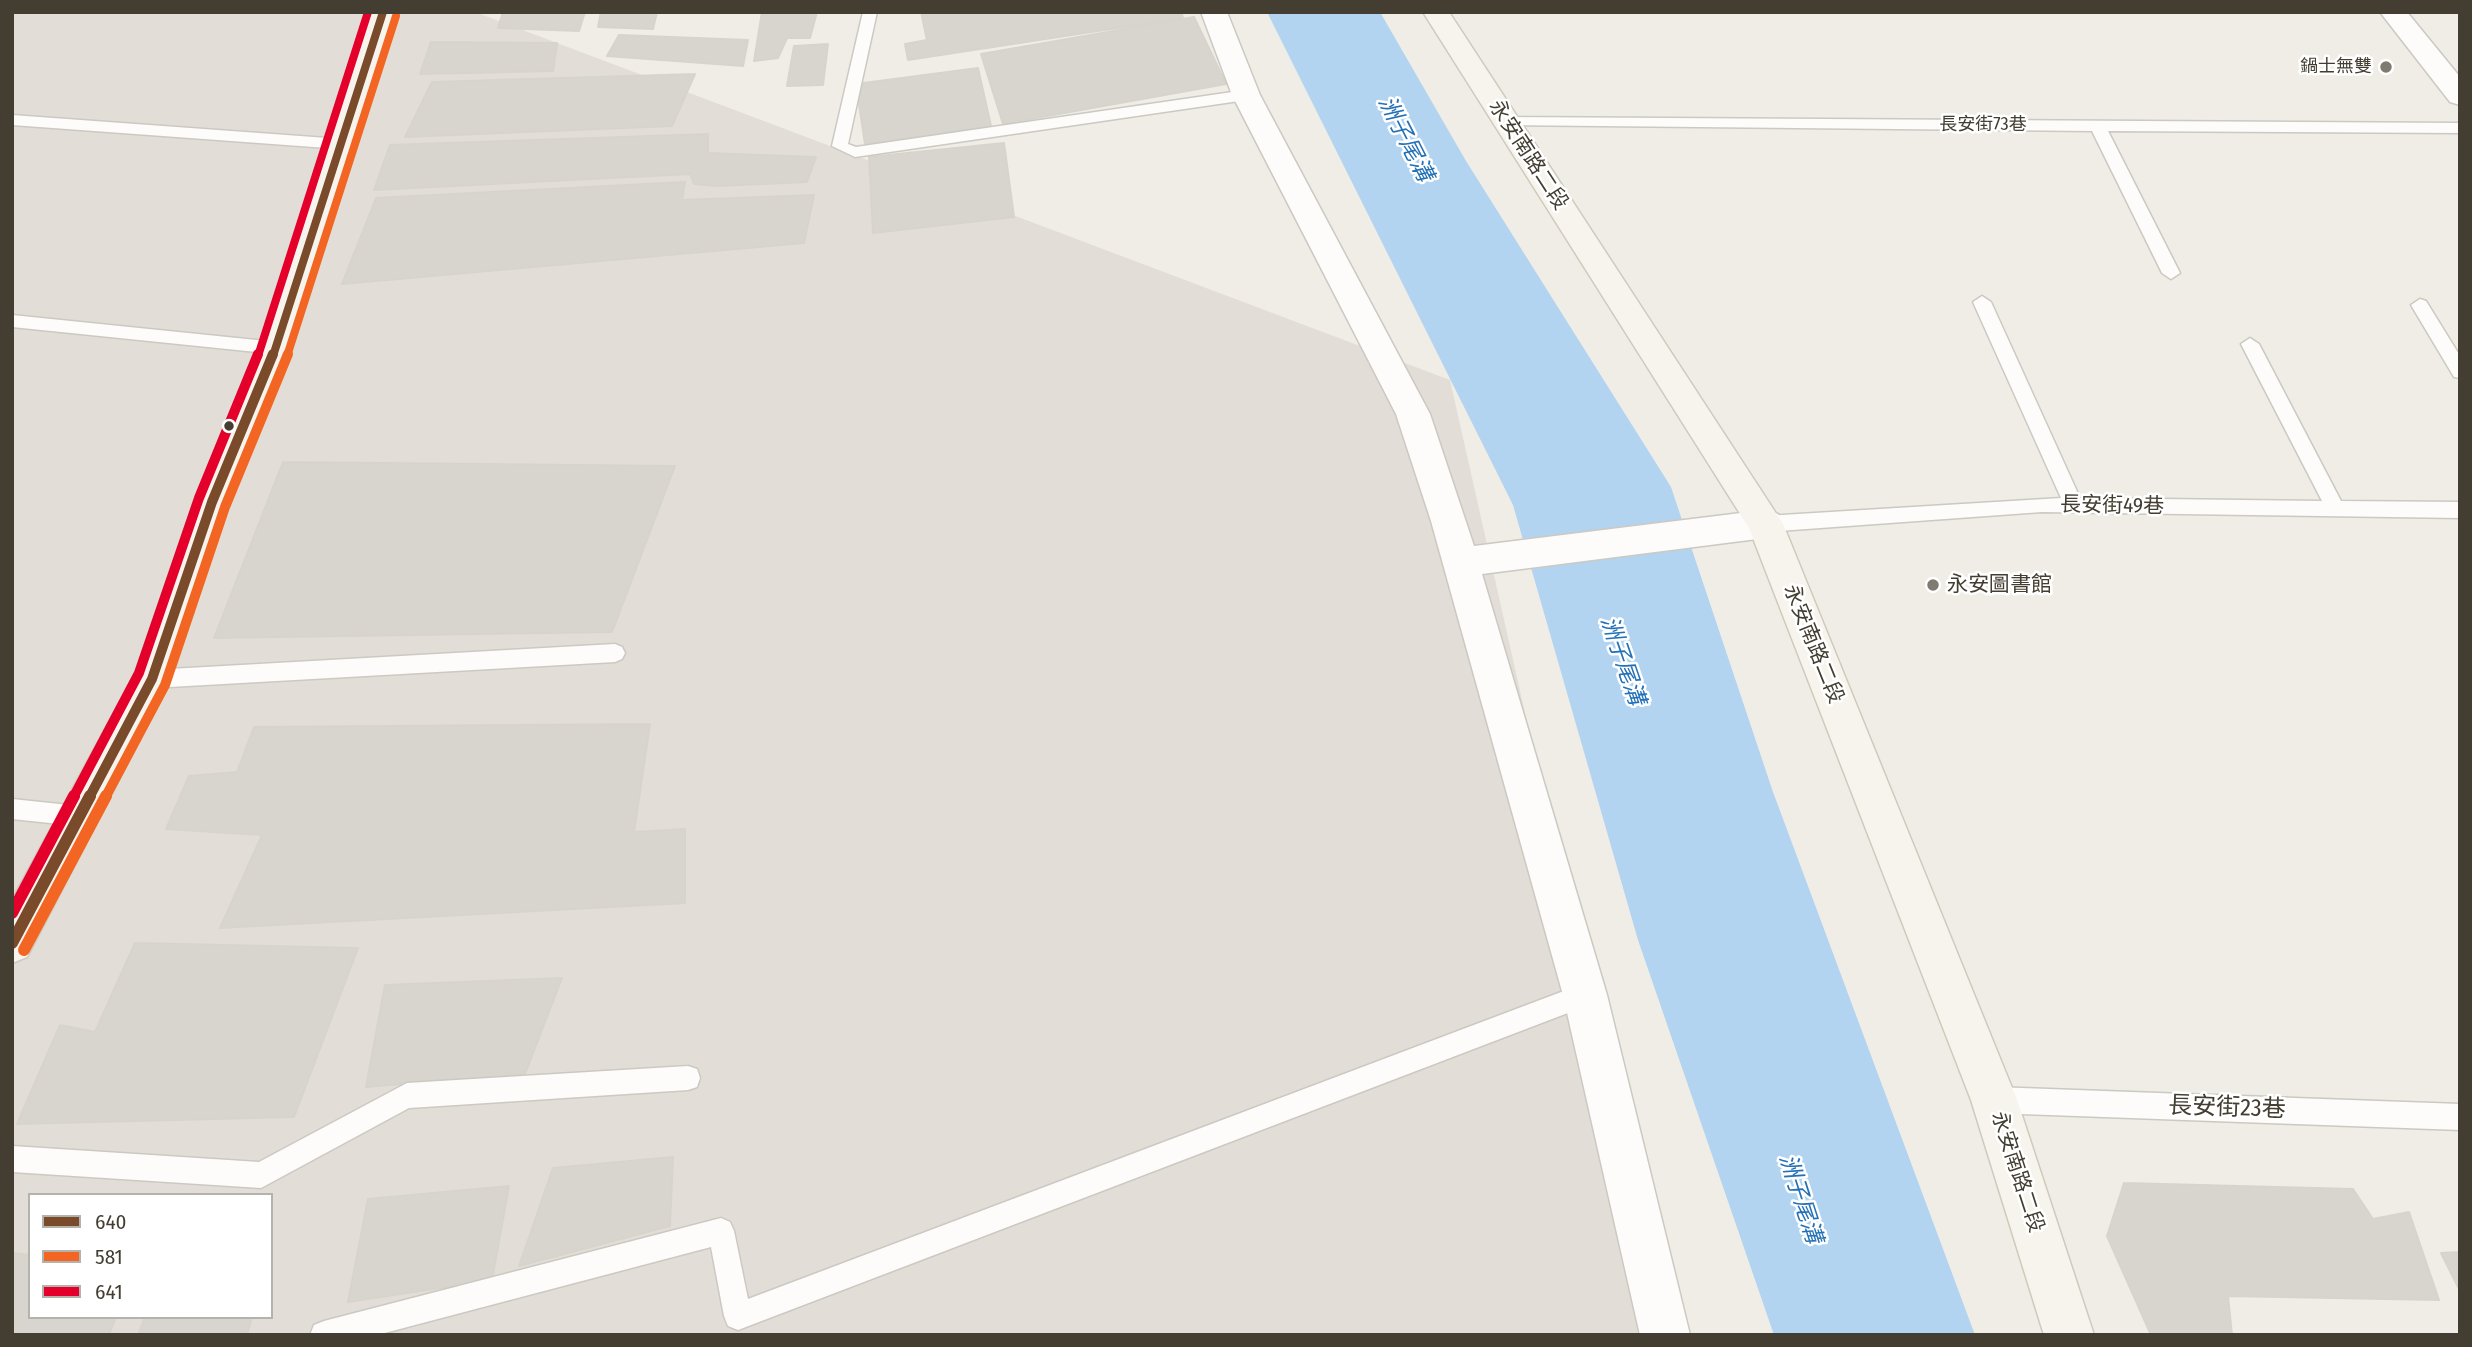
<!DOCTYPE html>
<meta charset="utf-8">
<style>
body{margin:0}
#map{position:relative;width:2472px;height:1347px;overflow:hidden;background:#efede6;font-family:"Fira Sans Condensed",sans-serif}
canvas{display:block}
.frame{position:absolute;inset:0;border:14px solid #443e32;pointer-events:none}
.legend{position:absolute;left:28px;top:1193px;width:245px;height:126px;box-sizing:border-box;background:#fff;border:2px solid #b4b2ad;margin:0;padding:9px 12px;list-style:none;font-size:21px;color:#443e32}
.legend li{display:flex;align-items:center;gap:14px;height:35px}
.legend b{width:35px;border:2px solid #b4b2ad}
</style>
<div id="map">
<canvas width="2472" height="1347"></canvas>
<div class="frame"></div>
<ul class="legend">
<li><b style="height:9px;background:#7a4b2a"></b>640</li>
<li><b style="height:9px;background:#f26522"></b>581</li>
<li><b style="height:9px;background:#e4002b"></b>641</li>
</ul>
</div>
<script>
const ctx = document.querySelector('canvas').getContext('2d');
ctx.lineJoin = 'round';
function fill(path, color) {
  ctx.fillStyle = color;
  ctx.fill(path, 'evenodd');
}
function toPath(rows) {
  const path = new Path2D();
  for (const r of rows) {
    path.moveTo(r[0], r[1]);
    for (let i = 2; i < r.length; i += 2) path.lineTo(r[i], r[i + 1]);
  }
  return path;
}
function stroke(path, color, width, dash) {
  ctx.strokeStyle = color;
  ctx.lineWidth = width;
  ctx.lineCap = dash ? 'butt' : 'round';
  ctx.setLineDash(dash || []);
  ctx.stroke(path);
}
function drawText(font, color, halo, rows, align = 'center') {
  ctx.font = font + ' "Fira Sans Condensed","Noto Sans TC",sans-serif';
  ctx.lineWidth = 5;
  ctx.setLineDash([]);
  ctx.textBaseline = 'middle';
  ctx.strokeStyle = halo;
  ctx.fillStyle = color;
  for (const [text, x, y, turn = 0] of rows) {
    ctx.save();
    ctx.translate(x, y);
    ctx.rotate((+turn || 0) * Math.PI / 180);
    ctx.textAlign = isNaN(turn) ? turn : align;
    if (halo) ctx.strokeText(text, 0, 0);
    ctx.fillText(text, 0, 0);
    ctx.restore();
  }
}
const industrial = toPath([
 [12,12,475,12,1450,380,1657,1299,1672,1335,12,1335],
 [30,1195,271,1195,271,1317,30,1317]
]);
const water = toPath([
 [1267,12,1380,12,1466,161,1671,487,1773,792,1975,1335,1774,1335,1638,940,1513,505]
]);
const building = toPath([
 [503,12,585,12,579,31,498,28,503,12],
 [601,12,657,12,653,29,598,27,601,12],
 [762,12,817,12,810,38,787,38,778,58,754,61,762,12],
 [921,12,1181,12,1183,18,908,60,905,44,927,40,921,12],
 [1194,17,1226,84,1003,124,981,54,1194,17],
 [619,35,748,40,743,66,607,56,619,35],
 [431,42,557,43,553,71,420,74,431,42],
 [828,44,823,85,787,86,794,46,828,44],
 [978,68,991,126,865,144,856,84,978,68],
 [695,74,672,126,405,137,432,82,695,74],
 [708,134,708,153,816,157,807,182,717,186,694,184,690,174,374,190,390,145,708,134],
 [1004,143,1014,217,873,233,869,157,1004,143],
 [685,182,682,200,814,195,804,243,342,284,376,198,685,182],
 [283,462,675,466,612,632,214,638,283,462],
 [650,724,634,832,685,829,685,903,220,928,262,835,166,829,189,776,237,772,254,727,650,724],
 [135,943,358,948,294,1117,17,1124,60,1025,95,1032,135,943],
 [562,978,525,1074,366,1087,385,985,562,978],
 [673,1157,670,1226,519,1266,553,1168,673,1157],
 [2124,1183,2353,1189,2373,1219,2409,1212,2439,1300,2228,1296,2232,1335,2151,1335,2107,1236,2124,1183],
 [509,1186,492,1280,348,1302,368,1199,509,1186],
 [2460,1252,2460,1291,2441,1253,2460,1252],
 [12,1253,30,1255,30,1317,116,1317,109,1335,12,1335,12,1253],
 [145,1317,252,1317,247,1335,138,1335,145,1317]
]);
const lane = toPath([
 [863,12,877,12,848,144,856,147,1246,90,1254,95,1246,100,855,157,832,146,863,12],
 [12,115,341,139,349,144,341,149,12,125,12,115],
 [1507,117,2460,123,2460,133,2108,131,2180,273,2171,279,2162,273,2092,131,1501,125,1501,119,1507,117],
 [1982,296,1991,302,2080,498,2322,501,2241,344,2250,338,2259,344,2341,501,2460,502,2460,518,2042,512,1765,532,1758,529,1755,524,1758,519,1765,516,2061,498,1973,302,1982,296],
 [2420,299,2426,301,2460,356,2460,378,2454,377,2411,305,2420,299],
 [12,315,276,342,285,348,276,354,12,327,12,315],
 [615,644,622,647,625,653,622,659,615,662,152,688,145,685,141,679,145,673,152,670,615,644],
 [12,799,79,806,87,809,90,816,87,823,79,826,12,819,12,799],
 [1585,983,1594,987,1597,995,1594,1003,738,1330,728,1326,724,1316,711,1247,377,1335,310,1335,314,1325,324,1321,721,1218,730,1222,734,1231,748,1299,1585,983],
 [688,1066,697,1069,700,1078,697,1087,688,1090,409,1108,261,1188,12,1172,12,1146,259,1162,407,1083,688,1066],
 [1994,1087,2460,1104,2460,1130,1994,1113,1985,1109,1981,1100,1985,1091,1994,1087]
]);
const street = toPath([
 [1201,12,1227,12,1260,95,1430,414,1474,546,1765,510,1778,514,1783,524,1778,534,1765,538,1482,574,1607,995,1690,1335,1640,1335,1563,995,1431,521,1396,414,1232,95,1201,12],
 [2380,12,2407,12,2460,77,2460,105,2450,102,2380,12]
]);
const secondary = toPath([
 [370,12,396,12,292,348,230,502,171,679,27,957,12,963,12,900,134,676,194,502,260,348,370,12],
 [1423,12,1449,12,1783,524,2017,1100,2094,1335,2044,1335,1971,1100,1749,528,1423,12]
]);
const bus1Far2 = toPath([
 [273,356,383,12]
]);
const bus1Far1 = toPath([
 [89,798,152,679,212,502,273,354]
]);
const bus1 = toPath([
 [12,943,90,796]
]);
const bus2Far2 = toPath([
 [287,356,396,16]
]);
const bus2Far1 = toPath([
 [105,798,165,685,225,507,288,354]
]);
const bus2 = toPath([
 [24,950,106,796]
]);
const bus3Far2 = toPath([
 [258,356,368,12]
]);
const bus3Far1 = toPath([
 [73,798,139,673,199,498,258,354]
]);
const bus3 = toPath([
 [12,913,74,796]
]);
const markers = [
 [2386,67,7,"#807b71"],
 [229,426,6,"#443e32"],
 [1933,585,7,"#807b71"]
];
const farPoinames = [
 ["鍋士無雙",2372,67]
];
const farStreetnames = [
 ["長安街73巷",1983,125]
];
const streetNames = [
 ["永安南路二段",1528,155,57],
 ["長安街49巷",2112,506,1],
 ["永安南路二段",1813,644,68],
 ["永安南路二段",2017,1172,72]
];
const poiNames = [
 ["永安圖書館",1947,585]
];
const waterNames = [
 ["洲子尾溝",1405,139,63],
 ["洲子尾溝",1622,661,71],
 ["洲子尾溝",1800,1199,72]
];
const nearStreetnames = [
 ["長安街23巷",2227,1108,2]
];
fill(industrial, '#e2ded7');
fill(water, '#b2d4f0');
fill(building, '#d8d5ce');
stroke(building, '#d7d4cc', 2);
stroke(lane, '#cbc9c2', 3);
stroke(street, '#cbc9c2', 3);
stroke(secondary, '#cfcabc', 3);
fill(lane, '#fdfcfb');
fill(street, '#fdfcfb');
fill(secondary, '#f6f4ed');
stroke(bus1Far2, '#7a4b2a', 8);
stroke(bus1Far1, '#7a4b2a', 10);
stroke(bus1, '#7a4b2a', 12);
stroke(bus2Far2, '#f26522', 8);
stroke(bus2Far1, '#f26522', 10);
stroke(bus2, '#f26522', 12);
stroke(bus3Far2, '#e4002b', 8);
stroke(bus3Far1, '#e4002b', 10);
stroke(bus3, '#e4002b', 12);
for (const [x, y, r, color] of markers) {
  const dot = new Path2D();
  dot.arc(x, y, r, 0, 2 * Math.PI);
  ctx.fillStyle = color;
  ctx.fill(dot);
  stroke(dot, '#fff', 2.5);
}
drawText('18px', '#443e32', '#fff', farPoinames, 'right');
drawText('18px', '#443e32', '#fff', farStreetnames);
drawText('21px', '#443e32', '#fff', streetNames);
drawText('21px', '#443e32', '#fff', poiNames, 'left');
drawText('italic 23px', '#2471b7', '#fff', waterNames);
drawText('24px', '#443e32', '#fff', nearStreetnames);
</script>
